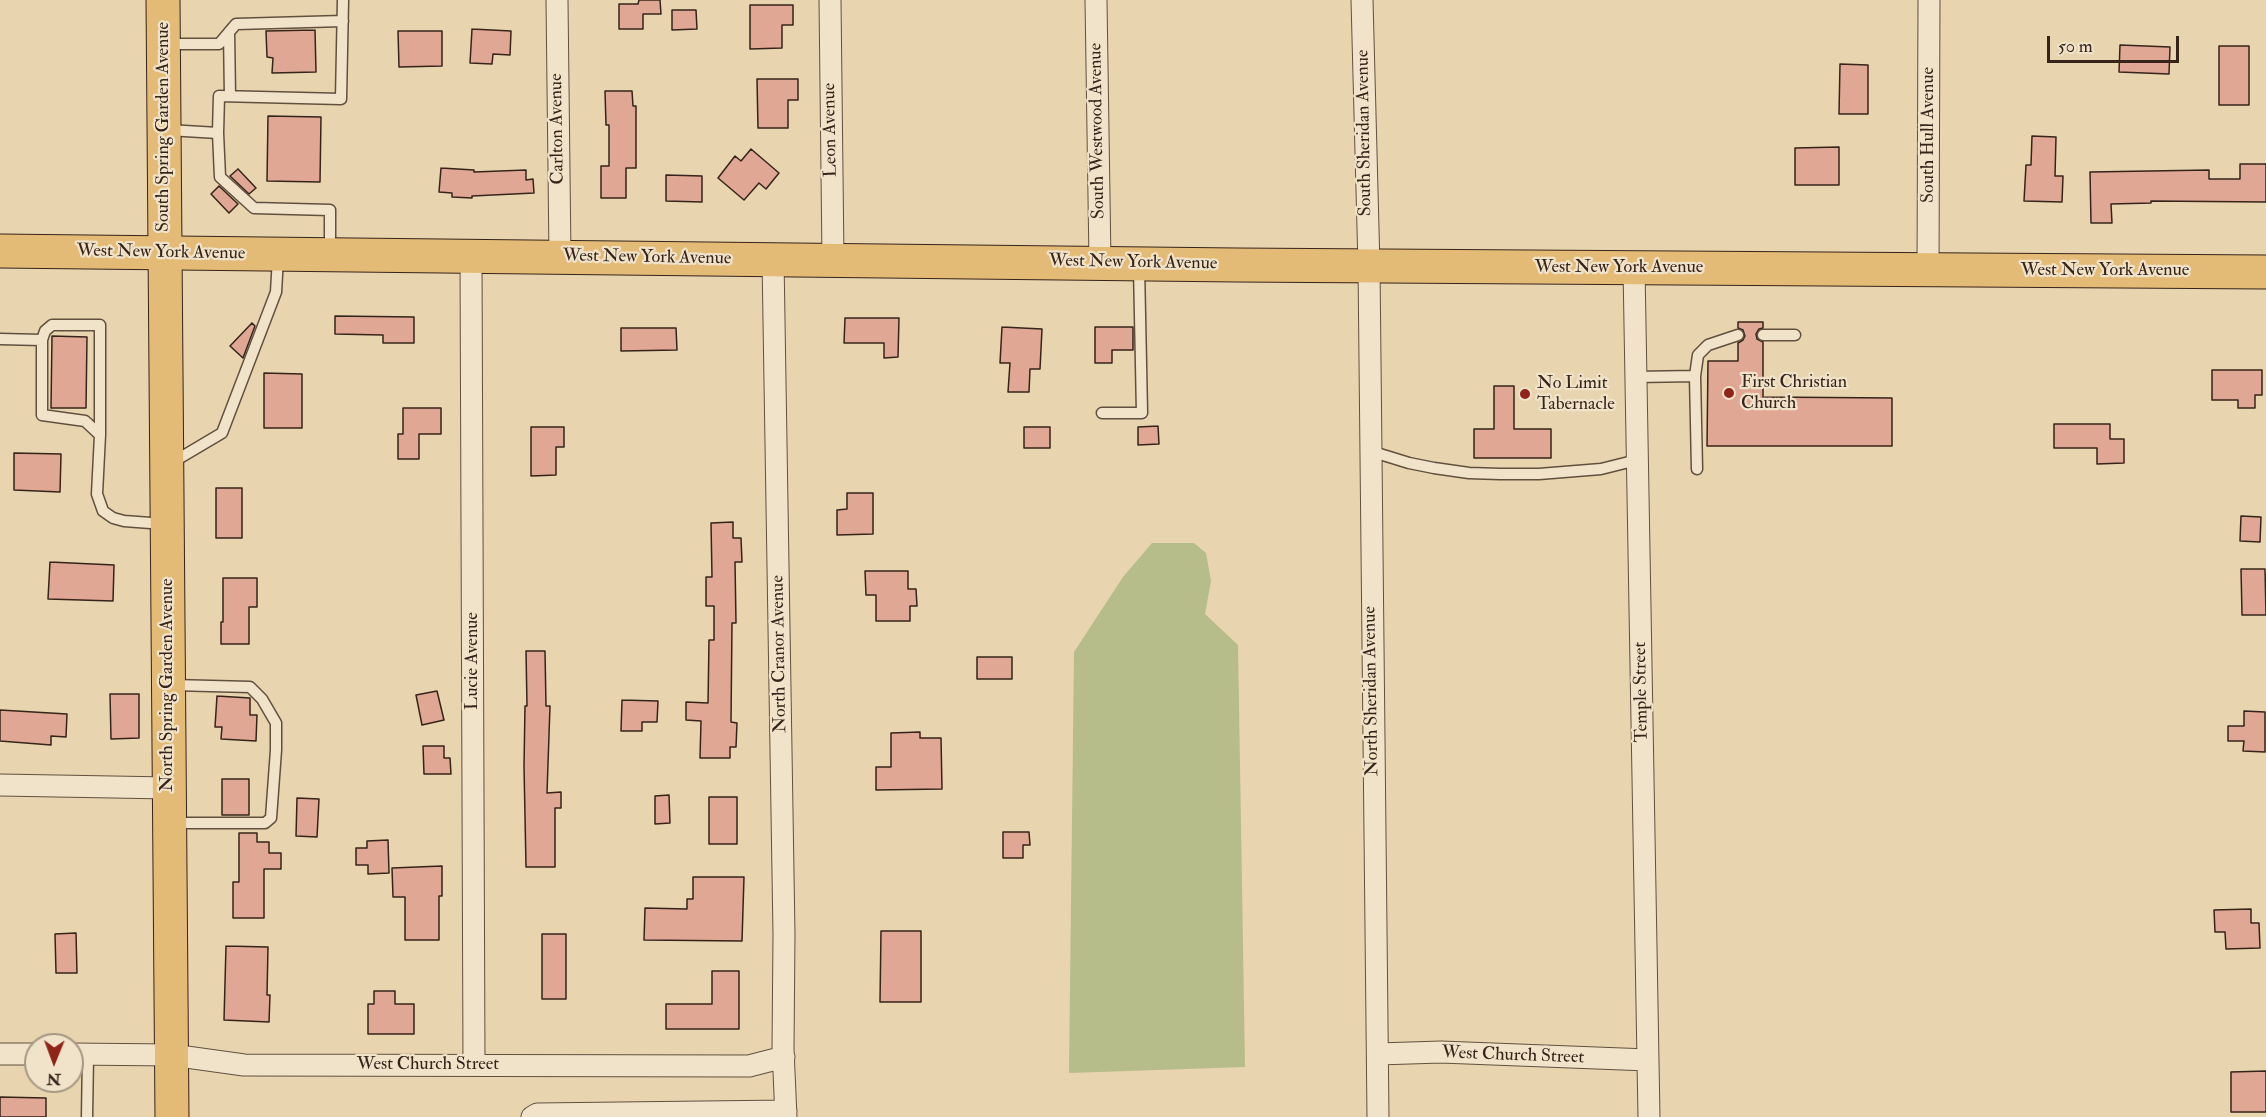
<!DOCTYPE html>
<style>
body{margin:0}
#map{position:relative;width:2266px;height:1117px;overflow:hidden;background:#e8d4ae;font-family:"IM FELL Double Pica",serif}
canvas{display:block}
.north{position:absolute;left:24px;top:1033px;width:60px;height:60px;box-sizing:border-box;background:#f0e3ca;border:2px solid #a69784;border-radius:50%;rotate:181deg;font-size:16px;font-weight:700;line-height:24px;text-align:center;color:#36241a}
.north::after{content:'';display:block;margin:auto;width:21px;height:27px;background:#8f2418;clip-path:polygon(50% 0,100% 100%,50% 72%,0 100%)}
.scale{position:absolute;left:2047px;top:36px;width:132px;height:27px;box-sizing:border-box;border:3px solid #36241a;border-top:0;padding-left:8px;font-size:18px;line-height:21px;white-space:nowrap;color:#36241a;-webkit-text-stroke:4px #f0e3ca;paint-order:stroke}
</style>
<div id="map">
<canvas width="2266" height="1117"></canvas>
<div class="north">N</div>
<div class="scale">50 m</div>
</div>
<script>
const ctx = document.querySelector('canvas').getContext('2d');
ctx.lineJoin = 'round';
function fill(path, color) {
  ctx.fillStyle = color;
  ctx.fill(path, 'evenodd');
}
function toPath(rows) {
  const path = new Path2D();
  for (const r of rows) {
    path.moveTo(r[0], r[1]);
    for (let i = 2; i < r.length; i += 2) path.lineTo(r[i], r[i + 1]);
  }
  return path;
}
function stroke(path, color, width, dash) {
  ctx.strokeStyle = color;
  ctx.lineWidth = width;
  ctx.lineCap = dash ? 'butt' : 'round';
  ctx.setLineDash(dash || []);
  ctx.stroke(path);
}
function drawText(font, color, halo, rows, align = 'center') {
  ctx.font = font + ' "IM FELL Double Pica",serif';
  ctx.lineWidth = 4.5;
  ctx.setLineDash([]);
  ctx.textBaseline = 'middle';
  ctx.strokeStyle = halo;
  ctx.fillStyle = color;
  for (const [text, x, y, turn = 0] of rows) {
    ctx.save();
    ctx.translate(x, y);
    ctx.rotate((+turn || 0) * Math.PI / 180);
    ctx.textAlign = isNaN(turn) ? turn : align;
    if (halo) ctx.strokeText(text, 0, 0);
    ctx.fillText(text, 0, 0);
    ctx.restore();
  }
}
const green = toPath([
 [1152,543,1194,543,1206,553,1211,581,1205,614,1238,645,1245,1067,1069,1073,1074,652,1123,577]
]);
const building = toPath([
 [639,0,660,0,661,14,643,14,643,29,619,29,619,4,638,4,639,0],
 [750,5,793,5,793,25,782,25,782,48,750,49,750,5],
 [672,10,696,10,697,29,672,30,672,10],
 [472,29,511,31,510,55,493,54,492,64,470,63,472,29],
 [315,30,316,72,272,73,273,58,267,57,266,31,315,30],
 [398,31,442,31,442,66,399,67,398,31],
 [2120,45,2170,47,2169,74,2119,72,2120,45],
 [2219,46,2249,46,2249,105,2219,105,2219,46],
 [1840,64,1868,65,1868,114,1839,114,1840,64],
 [757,79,798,79,798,100,788,100,788,128,758,128,757,79],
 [605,91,632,91,633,106,636,106,636,168,626,168,626,198,601,198,601,166,609,166,609,125,606,125,605,91],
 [268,116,321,117,320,182,267,181,268,116],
 [2032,136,2056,137,2055,176,2063,176,2062,202,2024,201,2026,165,2031,165,2032,136],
 [1839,147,1839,185,1795,185,1795,148,1839,147],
 [751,149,779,173,766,189,759,183,744,200,718,178,735,156,741,161,751,149],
 [2240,164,2266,164,2266,202,2151,201,2151,203,2111,204,2112,223,2091,223,2090,172,2209,170,2209,179,2240,179,2240,164],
 [441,168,474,170,474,172,526,170,526,180,533,179,534,193,472,196,472,198,452,197,452,193,439,192,441,168],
 [238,169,256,188,249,194,230,176,238,169],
 [666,175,702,176,702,202,666,201,666,175],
 [219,186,238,204,229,213,211,194,219,186],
 [335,316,414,317,414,343,383,343,383,335,335,334,335,316],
 [845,318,899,318,898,357,884,358,884,343,844,343,845,318],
 [1738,322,1763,322,1763,328,1759,329,1756,334,1757,339,1763,342,1763,397,1892,398,1892,446,1707,446,1708,361,1738,361,1738,343,1743,340,1745,336,1743,330,1738,328,1738,322],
 [252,323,255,326,243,358,230,346,252,323],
 [1002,327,1042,329,1040,369,1030,369,1029,392,1008,392,1010,363,1000,363,1002,327],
 [1095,327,1133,327,1133,350,1112,350,1112,363,1095,363,1095,327],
 [621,328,676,328,677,350,621,351,621,328],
 [52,336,87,337,86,408,51,408,52,336],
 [2212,370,2262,370,2262,395,2255,395,2255,408,2238,408,2238,400,2212,400,2212,370],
 [264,373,302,374,302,428,264,428,264,373],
 [1494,386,1514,386,1514,429,1551,429,1551,458,1474,458,1474,429,1494,429,1494,386],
 [403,408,441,408,441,434,419,434,419,459,398,459,398,434,403,434,403,408],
 [2054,424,2110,424,2110,439,2124,439,2124,463,2097,464,2097,448,2054,448,2054,424],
 [1158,426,1159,444,1138,445,1138,427,1158,426],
 [531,427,564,427,564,447,556,447,556,475,531,476,531,427],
 [1024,427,1050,427,1050,448,1024,448,1024,427],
 [14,453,61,454,60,492,14,490,14,453],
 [216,488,242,488,242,538,216,538,216,488],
 [847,493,873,493,873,534,837,535,837,510,847,509,847,493],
 [2241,516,2261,517,2260,542,2240,541,2241,516],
 [733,522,733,538,741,538,742,562,735,562,736,623,732,623,731,722,737,723,736,747,730,747,730,758,700,758,701,721,686,720,686,702,708,703,709,640,714,640,714,606,706,606,706,577,712,577,711,523,733,522],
 [50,562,114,565,113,601,48,599,50,562],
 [2241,569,2265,569,2266,615,2242,615,2241,569],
 [865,571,908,571,908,589,916,589,917,606,910,606,910,621,876,621,876,595,866,595,865,571],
 [223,578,257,578,257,607,249,607,249,644,221,644,221,622,223,622,223,578],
 [526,651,545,651,546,706,550,706,547,793,561,792,561,808,555,808,555,867,526,867,524,766,525,706,527,706,526,651],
 [977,657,1012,657,1012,679,977,679,977,657],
 [437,691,444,720,422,725,416,695,437,691],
 [110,694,139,694,139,738,111,739,110,694],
 [217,696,250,698,250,715,257,715,256,741,221,739,222,727,215,727,217,696],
 [622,700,658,701,657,722,642,722,642,731,621,731,622,700],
 [0,710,67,714,66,737,51,736,51,745,0,741,0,710],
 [2244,711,2265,712,2265,752,2243,751,2244,741,2228,741,2228,726,2244,726,2244,711],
 [920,732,920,738,941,738,942,789,876,790,876,767,891,767,891,733,920,732],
 [423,746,444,746,444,758,450,758,451,774,424,774,423,746],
 [222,779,249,779,249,815,222,815,222,779],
 [669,795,670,823,655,824,655,796,669,795],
 [709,797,737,797,737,844,709,844,709,797],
 [297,798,319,799,317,837,296,836,297,798],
 [1003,832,1029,832,1030,845,1023,845,1023,858,1003,858,1003,832],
 [239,833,257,833,257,842,269,842,269,853,281,853,281,869,264,869,264,918,233,918,233,882,239,882,239,833],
 [388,840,389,873,368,874,368,865,356,865,356,848,367,848,367,841,388,840],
 [442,866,442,896,439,896,439,940,405,940,405,897,393,897,392,868,442,866],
 [693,877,744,877,742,941,644,940,645,908,687,909,687,899,693,899,693,877],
 [2251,909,2251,923,2259,923,2260,948,2226,949,2225,932,2215,932,2214,910,2251,909],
 [881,931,921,931,921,1002,880,1002,881,931],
 [76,933,77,973,56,973,55,934,76,933],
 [542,934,566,934,566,999,542,999,542,934],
 [226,946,268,947,267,995,270,995,269,1022,224,1020,226,946],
 [712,971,739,971,739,1029,666,1029,666,1004,712,1004,712,971],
 [374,991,395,991,395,1004,414,1004,414,1034,368,1034,368,1004,374,1004,374,991],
 [2266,1071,2266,1112,2231,1112,2231,1072,2266,1071],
 [0,1097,46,1098,46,1117,0,1117,0,1097]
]);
const lane = toPath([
 [229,32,230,96],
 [167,44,219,44,236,24,343,21],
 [168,130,218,133,220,177,254,208,330,210,330,251],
 [218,133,219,96,341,99,343,0],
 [1763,335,1795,335],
 [0,339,42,340,42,415,85,421,100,435,97,494,103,511,113,518,124,521,164,524],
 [42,340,45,331,52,325,100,325,100,435],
 [1695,376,1698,355,1708,345,1738,335],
 [1636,377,1695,376,1697,469],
 [1102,413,1142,413,1139,267],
 [1370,451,1409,463,1434,468,1469,473,1500,474,1539,474,1601,469,1637,460],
 [173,462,222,433,276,292,278,258],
 [172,685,250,687,262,699,276,723,276,750,271,818,265,823,173,823],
 [87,1117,88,1055]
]);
const street = toPath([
 [557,0,560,257],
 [830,0,833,260],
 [1096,0,1100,262],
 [1362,0,1369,266,1378,1117],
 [471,257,474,1065],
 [773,259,784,934,783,1049,786,1117],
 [1634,268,1649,1117],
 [1928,270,1929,0],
 [0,785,169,788],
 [0,1054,36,1054],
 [72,1054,172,1055,244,1065,749,1066,784,1057],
 [1378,1054,1441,1052,1648,1060],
 [532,1117,537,1114,786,1111]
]);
const primary = toPath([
 [0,251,1237,265,2266,272]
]);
const highway = toPath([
 [163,0,172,1117]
]);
const markers = [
 [1729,393,6,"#8f2418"],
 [1525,394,6,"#8f2418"]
];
const streetNames = [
 ["South Spring Garden Avenue",164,127,-90],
 ["Carlton Avenue",558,129,-91],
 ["Leon Avenue",831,130,-91],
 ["South Westwood Avenue",1098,131,-91],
 ["South Sheridan Avenue",1365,133,-91],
 ["South Hull Avenue",1929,135,-90],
 ["West New York Avenue",161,253,1],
 ["West New York Avenue",647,258,1],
 ["West New York Avenue",1133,263,1],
 ["West New York Avenue",1619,268],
 ["West New York Avenue",2105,271],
 ["North Cranor Avenue",780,654,-91],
 ["Lucie Avenue",473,661,-90],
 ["North Spring Garden Avenue",168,685,-90],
 ["North Sheridan Avenue",1372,691,-91],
 ["Temple Street",1642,692,-91],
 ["West Church Street",1513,1056,2],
 ["West Church Street",428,1065]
];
const poiNames = [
 ["First Christian",1741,383],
 ["Church",1741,404],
 ["No Limit",1537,384],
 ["Tabernacle",1537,405]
];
fill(green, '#b6bc8a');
fill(building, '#e0a794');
stroke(building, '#36241a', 1.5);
stroke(lane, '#62503f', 13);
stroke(street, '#62503f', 23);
stroke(primary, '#36241a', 35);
stroke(highway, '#36241a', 35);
stroke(lane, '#f0e3ca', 10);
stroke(street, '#f0e3ca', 21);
stroke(primary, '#e4ba77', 33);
stroke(highway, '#e4ba77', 33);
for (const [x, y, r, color] of markers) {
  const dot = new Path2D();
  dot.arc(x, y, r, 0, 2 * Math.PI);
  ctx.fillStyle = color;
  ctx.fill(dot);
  stroke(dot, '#f0e3ca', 2);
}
drawText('18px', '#36241a', '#f0e3ca', streetNames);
drawText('18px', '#36241a', '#f0e3ca', poiNames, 'left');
</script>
